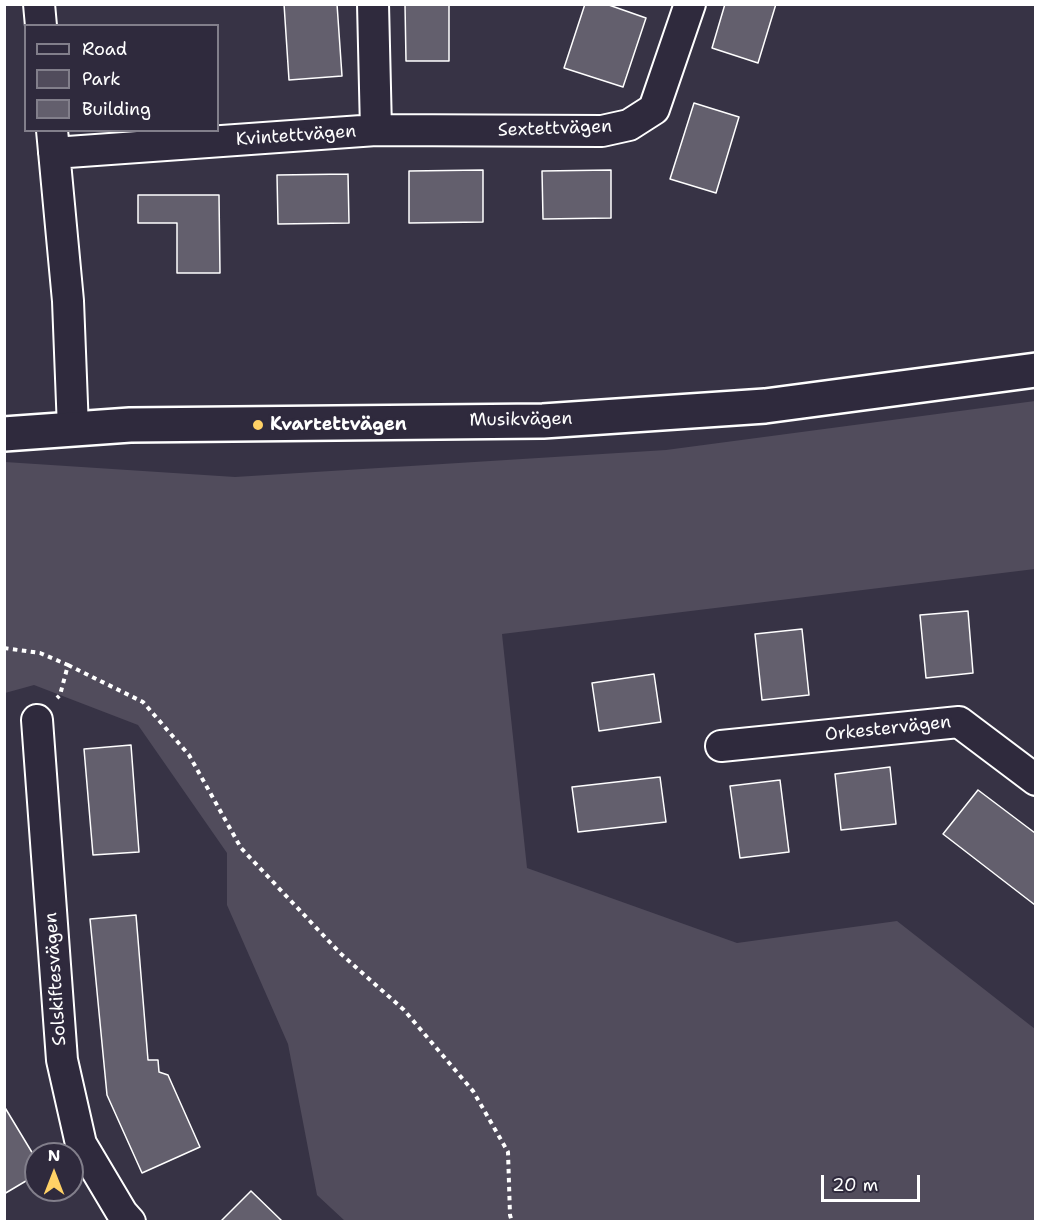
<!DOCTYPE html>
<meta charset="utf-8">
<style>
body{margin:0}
#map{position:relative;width:1040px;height:1226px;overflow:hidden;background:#373345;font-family:"Shantell Sans",sans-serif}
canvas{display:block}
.frame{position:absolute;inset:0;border:6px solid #fff;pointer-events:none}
.legend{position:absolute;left:24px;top:24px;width:195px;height:108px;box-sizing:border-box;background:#2f2a3d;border:2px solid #827f8b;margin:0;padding:8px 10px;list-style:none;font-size:18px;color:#fff}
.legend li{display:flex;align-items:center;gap:12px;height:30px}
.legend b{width:30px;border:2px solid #827f8b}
.north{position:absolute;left:24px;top:1142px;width:60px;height:60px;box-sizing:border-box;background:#2f2a3d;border:2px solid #827f8b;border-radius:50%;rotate:0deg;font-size:16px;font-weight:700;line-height:24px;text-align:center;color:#fff}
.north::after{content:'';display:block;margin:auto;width:21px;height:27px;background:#ffd166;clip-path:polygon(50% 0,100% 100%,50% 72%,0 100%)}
.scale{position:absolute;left:821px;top:1175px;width:99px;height:27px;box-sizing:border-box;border:3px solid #fff;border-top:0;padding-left:8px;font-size:18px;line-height:21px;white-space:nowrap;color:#fff;-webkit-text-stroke:4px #2f2a3d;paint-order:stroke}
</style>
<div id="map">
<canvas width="1040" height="1226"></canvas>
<div class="frame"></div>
<ul class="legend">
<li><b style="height:8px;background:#2f2a3d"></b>Road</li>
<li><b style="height:16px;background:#514c5c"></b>Park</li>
<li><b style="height:16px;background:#635f6d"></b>Building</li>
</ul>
<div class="north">N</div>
<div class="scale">20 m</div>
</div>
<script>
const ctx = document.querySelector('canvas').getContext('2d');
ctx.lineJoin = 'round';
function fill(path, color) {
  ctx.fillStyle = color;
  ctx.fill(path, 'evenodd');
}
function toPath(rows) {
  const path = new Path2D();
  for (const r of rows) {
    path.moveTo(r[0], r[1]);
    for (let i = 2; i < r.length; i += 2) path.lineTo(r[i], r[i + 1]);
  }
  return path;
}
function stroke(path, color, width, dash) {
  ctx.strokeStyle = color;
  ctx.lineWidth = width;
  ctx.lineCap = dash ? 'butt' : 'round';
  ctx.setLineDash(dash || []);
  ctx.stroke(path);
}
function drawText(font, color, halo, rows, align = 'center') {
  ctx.font = font + ' "Shantell Sans",sans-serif';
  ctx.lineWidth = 6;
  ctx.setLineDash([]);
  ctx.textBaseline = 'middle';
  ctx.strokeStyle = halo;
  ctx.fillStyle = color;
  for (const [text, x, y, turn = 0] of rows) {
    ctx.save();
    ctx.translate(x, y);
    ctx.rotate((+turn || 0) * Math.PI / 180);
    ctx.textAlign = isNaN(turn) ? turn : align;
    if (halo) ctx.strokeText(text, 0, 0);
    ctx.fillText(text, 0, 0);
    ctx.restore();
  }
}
const green = toPath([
 [1035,401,1035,569,502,634,527,868,737,943,897,921,1035,1029,1035,1221,345,1221,317,1195,288,1044,227,905,227,853,138,725,34,685,5,693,5,462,235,477,666,450]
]);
const building = toPath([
 [284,4,337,4,342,76,289,80,284,4],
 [405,4,449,4,449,61,406,61,405,4],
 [585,4,606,4,646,18,623,87,564,68,585,4],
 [725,4,776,4,758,63,712,48,725,4],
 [694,103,739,117,716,193,670,179,694,103],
 [483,170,483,222,409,223,409,171,483,170],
 [611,170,611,218,543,219,542,171,611,170],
 [348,174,349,223,278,224,277,175,348,174],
 [138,195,219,195,220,273,177,273,177,223,138,223,138,195],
 [968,611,973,673,926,678,920,615,968,611],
 [802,629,809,695,762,700,755,634,802,629],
 [654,674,661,722,599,731,592,683,654,674],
 [131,745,139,852,93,855,84,749,131,745],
 [890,767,896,824,841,830,835,774,890,767],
 [660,777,666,822,578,832,572,787,660,777],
 [780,780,789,852,740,858,730,786,780,780],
 [978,790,1035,833,1035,905,943,834,978,790],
 [136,915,148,1060,158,1060,159,1072,168,1075,200,1147,142,1173,107,1095,90,919,136,915],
 [4,1106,36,1159,36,1175,4,1194,4,1106],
 [251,1191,282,1221,221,1221,251,1191]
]);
const path = toPath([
 [4,648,40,653,68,665,60,695,57,698],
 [68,665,143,702,189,755,241,848,340,953,404,1010,473,1091,508,1152,510,1215,512,1222]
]);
const minor = toPath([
 [39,4,41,26],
 [52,130,68,301,73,429],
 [376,130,602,131,629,125,654,109,690,4],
 [54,153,376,130,373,4],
 [37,720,62,1060,81,1144,122,1213,130,1222],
 [721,746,959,722,1036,780]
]);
const tertiary = toPath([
 [4,434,130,425,543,421,765,406,1036,370]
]);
const markers = [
 [258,425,6,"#ffd166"]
];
const streetNames = [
 ["Sextettvägen",555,129,-2],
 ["Kvintettvägen",296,136,-4],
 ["Musikvägen",521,420,-1],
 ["Orkestervägen",888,729,-6],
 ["Solskiftesvägen",56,979,-94]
];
const poiNames = [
 ["Kvartettvägen",270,425]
];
fill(green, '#514c5c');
fill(building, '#635f6d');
stroke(building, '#fff', 1.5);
stroke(minor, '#fff', 34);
stroke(tertiary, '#fff', 38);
stroke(path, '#fff', 4, [4.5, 4.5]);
stroke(minor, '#2f2a3d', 30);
stroke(tertiary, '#2f2a3d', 33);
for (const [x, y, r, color] of markers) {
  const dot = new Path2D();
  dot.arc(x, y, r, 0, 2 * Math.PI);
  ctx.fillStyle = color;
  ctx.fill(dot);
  stroke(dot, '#2f2a3d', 2);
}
drawText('18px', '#fff', '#2f2a3d', streetNames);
drawText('bold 18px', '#fff', '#2f2a3d', poiNames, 'left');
</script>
